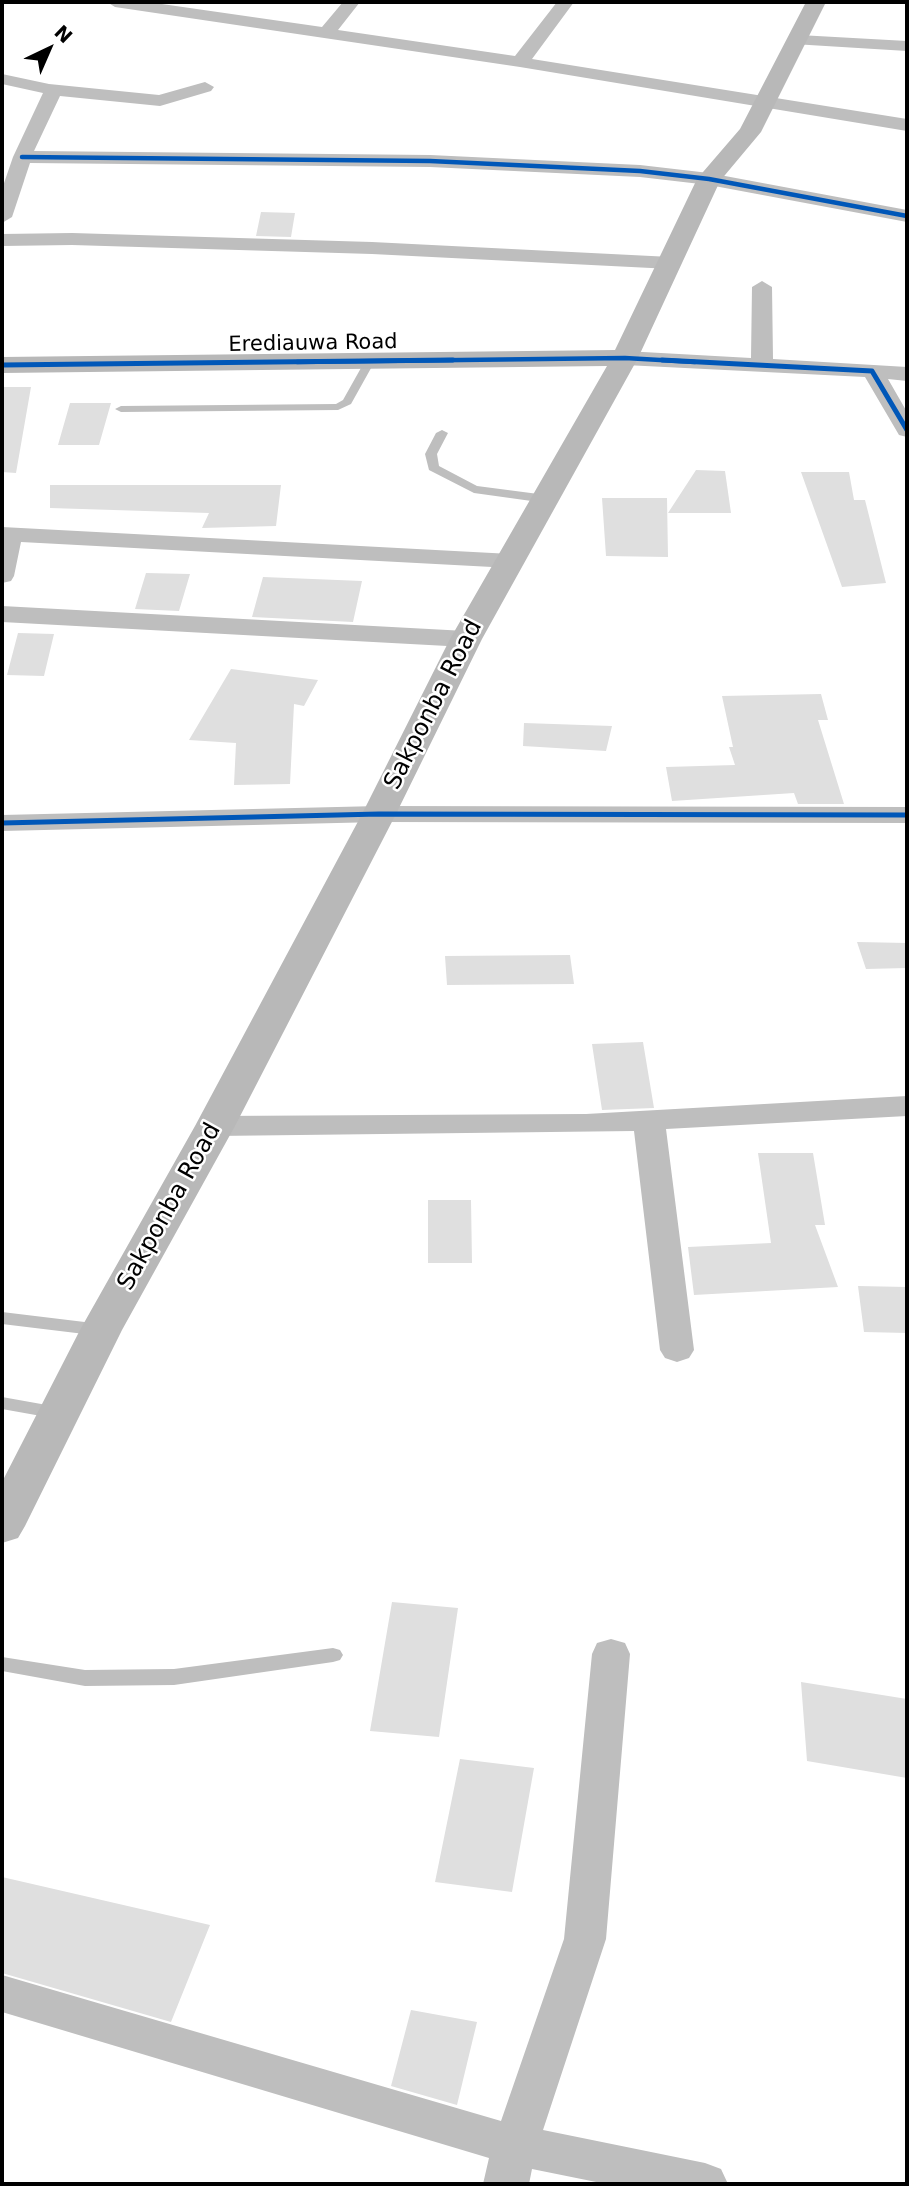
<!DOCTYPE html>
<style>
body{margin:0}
#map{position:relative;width:909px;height:2186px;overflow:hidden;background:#fff;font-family:"DejaVu Sans",sans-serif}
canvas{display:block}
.frame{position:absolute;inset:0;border:4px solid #000;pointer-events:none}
.north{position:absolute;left:14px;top:14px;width:70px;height:70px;-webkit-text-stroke:5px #fff;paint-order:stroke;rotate:44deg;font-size:19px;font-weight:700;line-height:28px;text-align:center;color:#000}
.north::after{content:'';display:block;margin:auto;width:24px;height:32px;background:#000;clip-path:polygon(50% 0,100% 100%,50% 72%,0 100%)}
</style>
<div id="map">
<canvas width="909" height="2186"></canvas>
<div class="frame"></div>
<div class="north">N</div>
</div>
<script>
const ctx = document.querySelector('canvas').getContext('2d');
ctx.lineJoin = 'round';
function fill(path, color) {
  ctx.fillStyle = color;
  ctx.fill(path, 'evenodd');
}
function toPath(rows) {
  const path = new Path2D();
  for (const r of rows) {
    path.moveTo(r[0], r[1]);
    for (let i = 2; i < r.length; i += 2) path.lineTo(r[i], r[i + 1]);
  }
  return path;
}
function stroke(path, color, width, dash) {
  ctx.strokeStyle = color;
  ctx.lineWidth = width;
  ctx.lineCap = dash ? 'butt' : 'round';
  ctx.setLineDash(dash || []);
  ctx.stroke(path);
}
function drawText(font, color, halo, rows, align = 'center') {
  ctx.font = font + ' "DejaVu Sans",sans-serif';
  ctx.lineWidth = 5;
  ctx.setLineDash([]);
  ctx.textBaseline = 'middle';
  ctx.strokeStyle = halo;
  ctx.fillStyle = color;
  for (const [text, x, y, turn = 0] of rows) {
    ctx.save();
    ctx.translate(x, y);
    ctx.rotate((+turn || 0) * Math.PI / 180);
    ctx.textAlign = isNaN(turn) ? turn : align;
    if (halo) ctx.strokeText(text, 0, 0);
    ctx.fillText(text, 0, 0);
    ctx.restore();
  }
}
const building = toPath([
 [261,212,295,213,291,237,256,236],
 [2,387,31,387,16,473,2,472],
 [70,403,111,403,99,445,58,445],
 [696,470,725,471,731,513,668,513],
 [801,472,849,472,854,500,865,500,886,583,842,587],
 [50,485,281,485,276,526,202,528,209,513,50,508],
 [602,498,667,498,668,557,606,556],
 [146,573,190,574,179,611,135,609],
 [263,577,362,581,353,622,252,617],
 [18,633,54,634,44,676,7,675],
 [231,669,318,680,304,706,294,704,290,784,234,785,236,743,189,740],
 [821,694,828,720,818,720,844,804,798,804,794,793,672,801,666,767,735,765,729,747,733,747,722,696],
 [524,723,612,726,606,751,523,746],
 [857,942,907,943,907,968,866,969],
 [570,955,574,984,447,985,445,956],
 [643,1042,654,1108,602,1110,592,1044],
 [758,1153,813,1153,825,1225,815,1225,838,1287,694,1295,688,1247,771,1243],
 [428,1200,471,1200,472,1263,428,1263],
 [858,1286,907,1287,907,1333,864,1332],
 [392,1602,458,1608,439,1737,370,1731],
 [801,1682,907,1699,907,1778,807,1761],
 [460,1759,534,1768,512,1892,435,1882],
 [2,1877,210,1925,171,2022,2,1973],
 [411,2010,477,2022,457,2105,391,2086]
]);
const lane = toPath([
 [366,359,375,361,351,404,338,410,121,412,115,409,121,406,336,404,343,400,366,359],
 [442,430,448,433,437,454,439,466,477,486,546,495,552,499,546,503,474,493,429,470,425,454,436,433,442,430],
 [2,1312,101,1324,107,1326,110,1330,107,1334,101,1336,2,1324,2,1312],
 [2,1397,58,1407,64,1409,67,1413,64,1417,58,1419,2,1409,2,1397],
 [333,1648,340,1650,343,1655,340,1660,333,1662,174,1685,85,1686,2,1671,2,1657,85,1670,174,1669,333,1648]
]);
const street = toPath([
 [107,2,148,2,322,27,343,2,360,2,338,30,515,56,557,2,574,2,532,59,907,119,907,131,520,67,115,7,107,2],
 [799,35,907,41,907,51,793,44,790,40,799,35],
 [2,74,49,84,159,95,205,82,214,87,211,91,160,106,60,96,34,151,430,155,640,165,709,173,907,210,907,222,709,185,640,177,430,167,30,163,12,217,2,223,2,189,13,157,43,93,2,84,2,74],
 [72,233,372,242,671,257,681,263,671,269,372,254,72,245,2,246,2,234,72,233],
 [762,281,772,287,773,359,907,367,907,381,888,379,907,412,907,437,899,435,865,377,625,365,614,358,625,351,751,358,752,287,762,281],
 [2,527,511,554,520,556,523,561,520,566,511,568,21,542,14,576,11,581,2,583,2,527],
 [2,606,466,631,475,634,479,639,475,644,466,647,2,622,2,606],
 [379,806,907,807,907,823,379,822,2,831,2,815,379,806],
 [907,1096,907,1116,666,1129,694,1350,689,1358,677,1362,665,1358,660,1350,634,1131,215,1136,204,1133,199,1126,204,1119,215,1116,586,1114,907,1096],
 [611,1639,625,1643,630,1654,606,1939,543,2130,705,2163,721,2169,728,2184,606,2184,532,2169,529,2184,483,2184,489,2158,2,2012,2,1975,501,2121,564,1939,592,1654,597,1643,611,1639]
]);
const secondary = toPath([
 [806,2,826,2,761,132,720,181,638,358,482,639,396,814,235,1126,122,1330,25,1526,18,1538,2,1543,2,1482,80,1330,195,1126,362,814,450,639,607,366,2,373,2,357,615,350,697,179,740,129,806,2]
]);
const cyclewayFar1 = toPath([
 [22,157,430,161,640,171,709,179,907,216],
 [297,362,625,358,695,362]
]);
const cycleway = toPath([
 [662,360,872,371,907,430],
 [2,365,453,360],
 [2,823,379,814,907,815]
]);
const farStreetnames = [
 ["Erediauwa Road",313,344,-1]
];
const streetNames = [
 ["Sakponba Road",434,705,-63],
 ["Sakponba Road",170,1207,-61]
];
fill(building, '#dfdfdf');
fill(lane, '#bebebe');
fill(street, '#bebebe');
fill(secondary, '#b8b8b8');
stroke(cyclewayFar1, '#0057b8', 4.5);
stroke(cycleway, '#0057b8', 5);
drawText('21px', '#000', '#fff', farStreetnames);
drawText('24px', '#000', '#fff', streetNames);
</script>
